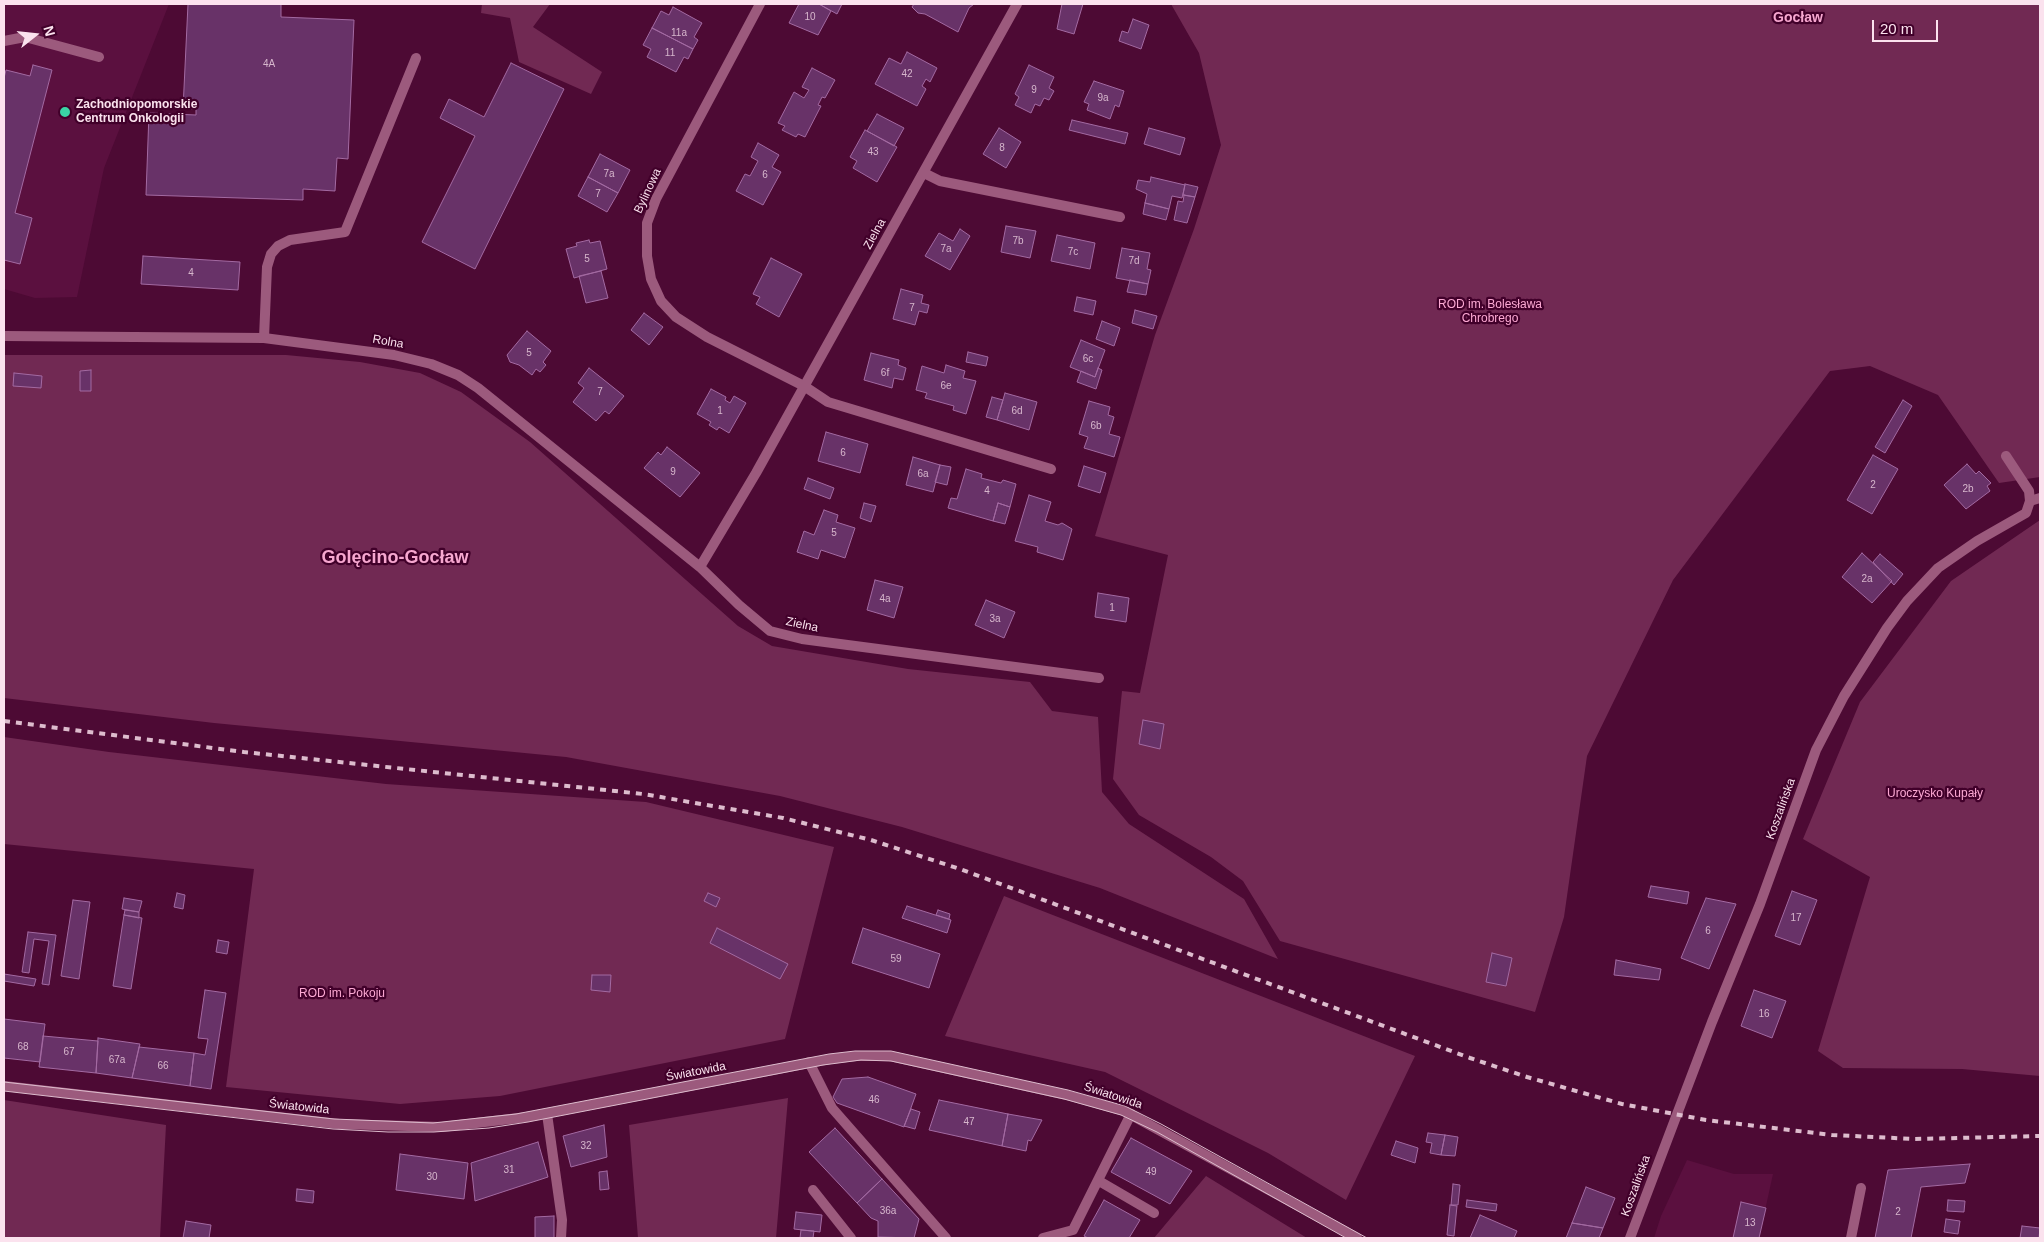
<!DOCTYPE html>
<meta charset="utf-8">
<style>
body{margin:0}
#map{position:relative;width:2044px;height:1242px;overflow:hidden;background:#4d0a34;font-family:Helvetica,sans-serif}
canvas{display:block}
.frame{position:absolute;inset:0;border:5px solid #fbe2ee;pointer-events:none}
.north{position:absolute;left:10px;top:10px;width:50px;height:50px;-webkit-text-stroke:4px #41002a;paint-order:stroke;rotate:74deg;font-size:14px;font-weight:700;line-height:20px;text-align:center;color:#fbe2ee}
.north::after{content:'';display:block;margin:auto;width:18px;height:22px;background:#fbe2ee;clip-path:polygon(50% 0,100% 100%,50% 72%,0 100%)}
.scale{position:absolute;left:1872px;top:20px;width:66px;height:22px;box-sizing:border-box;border:2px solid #fbe2ee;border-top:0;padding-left:6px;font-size:15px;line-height:18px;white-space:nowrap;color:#fbe2ee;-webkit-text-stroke:4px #41002a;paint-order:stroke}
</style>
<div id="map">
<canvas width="2044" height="1242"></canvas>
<div class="frame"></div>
<div class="north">N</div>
<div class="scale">20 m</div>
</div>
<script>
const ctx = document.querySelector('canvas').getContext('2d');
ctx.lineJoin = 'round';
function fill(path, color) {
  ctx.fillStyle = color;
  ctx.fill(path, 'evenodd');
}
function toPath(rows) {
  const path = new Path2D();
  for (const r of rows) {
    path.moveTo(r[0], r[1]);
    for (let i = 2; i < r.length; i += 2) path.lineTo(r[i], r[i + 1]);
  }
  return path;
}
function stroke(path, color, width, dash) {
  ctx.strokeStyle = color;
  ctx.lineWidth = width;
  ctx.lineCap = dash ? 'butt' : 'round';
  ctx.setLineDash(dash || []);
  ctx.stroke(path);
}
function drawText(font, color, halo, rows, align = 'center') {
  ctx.font = font + ' Helvetica,sans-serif';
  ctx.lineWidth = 4.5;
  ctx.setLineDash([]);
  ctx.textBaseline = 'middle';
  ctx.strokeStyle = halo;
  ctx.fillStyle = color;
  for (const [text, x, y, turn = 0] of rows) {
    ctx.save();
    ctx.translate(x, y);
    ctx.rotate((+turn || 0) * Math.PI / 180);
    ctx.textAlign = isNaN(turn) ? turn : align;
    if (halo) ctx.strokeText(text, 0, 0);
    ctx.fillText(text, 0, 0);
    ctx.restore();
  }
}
const built = toPath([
 [4,4,169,4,104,168,77,297,35,298,4,289],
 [1687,1160,1734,1174,1773,1174,1759,1238,1654,1238,1661,1216]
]);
const green = toPath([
 [482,4,550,4,533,27,602,72,591,94,519,62,510,18,481,13],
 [1171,4,2040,4,2040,477,1999,483,1938,395,1870,366,1830,371,1673,580,1587,756,1564,917,1535,1012,1280,941,1243,881,1211,857,1139,815,1113,779,1122,691,1140,693,1168,555,1095,536,1155,335,1194,229,1221,145,1199,53],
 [4,355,286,355,360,362,420,373,461,392,530,442,738,626,772,646,908,669,1030,682,1052,711,1098,717,1102,792,1129,824,1244,899,1278,959,1100,888,902,827,780,796,566,757,214,723,4,698],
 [2040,520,2040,1076,1962,1069,1843,1068,1818,1051,1870,877,1803,839,1860,702,1951,581],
 [4,737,109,752,386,784,646,802,834,847,785,1039,500,1096,400,1104,226,1087,254,869,4,844],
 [1004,896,1415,1056,1346,1200,1268,1153,1105,1072,945,1036],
 [788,1098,776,1238,638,1238,629,1125],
 [4,1100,166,1125,160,1238,4,1238],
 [1206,1176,1307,1238,1154,1238]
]);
const building = toPath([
 [188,4,281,4,281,17,354,20,348,159,337,158,335,191,303,189,303,200,146,195,149,113,196,115,196,109,183,109,188,4],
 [799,4,819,4,831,11,818,35,789,23,799,4],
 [819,4,842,4,837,14,819,4],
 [914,4,974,4,969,8,958,32,925,14,918,13,912,7,914,4],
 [1062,4,1083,4,1074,34,1057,29,1062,4],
 [673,7,702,23,694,37,698,40,693,49,652,28,661,11,669,15,673,7],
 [1133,19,1149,25,1141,49,1119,41,1122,31,1128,33,1133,19],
 [652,28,693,49,688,59,684,57,676,72,647,57,651,49,643,45,652,28],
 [907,52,937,68,930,82,926,79,922,86,926,89,917,106,875,84,889,58,901,64,907,52],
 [511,63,564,89,475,269,422,242,475,136,440,118,449,99,484,117,511,63],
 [33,65,52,70,15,213,32,218,20,264,4,260,4,78,6,70,30,76,33,65],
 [1029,65,1054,77,1049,88,1054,91,1049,100,1044,98,1040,106,1035,104,1031,113,1015,105,1019,97,1015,94,1029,65],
 [812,68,835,80,825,98,822,97,818,105,821,106,805,137,798,134,796,137,782,130,785,126,778,123,794,92,804,98,809,90,802,87,812,68],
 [1094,81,1124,91,1119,107,1115,105,1110,119,1087,110,1089,104,1084,102,1094,81],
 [877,114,904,128,894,146,867,131,877,114],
 [1072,120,1128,133,1125,144,1069,130,1072,120],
 [999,128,1021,142,1006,168,983,154,999,128],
 [1149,128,1185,138,1180,155,1144,144,1149,128],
 [865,130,897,147,877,182,853,168,857,161,850,157,865,130],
 [758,143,779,155,772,167,781,172,763,205,736,191,745,174,750,176,758,161,751,157,758,143],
 [600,154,630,170,618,193,588,177,600,154],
 [588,177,618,193,607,212,578,196,588,177],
 [1151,177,1185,185,1182,198,1172,196,1169,209,1145,203,1147,194,1136,189,1138,180,1150,182,1151,177],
 [1185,184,1198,187,1195,197,1183,195,1185,184],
 [1184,195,1195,197,1187,223,1174,220,1178,201,1183,202,1184,195],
 [1145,203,1169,209,1166,220,1143,214,1145,203],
 [1006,226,1036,231,1030,258,1001,252,1006,226],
 [960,229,970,236,950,270,925,256,939,233,953,241,960,229],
 [1057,235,1095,243,1090,269,1051,261,1057,235],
 [589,240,590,243,600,241,607,269,574,278,566,249,577,246,576,243,589,240],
 [1122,248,1150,253,1147,269,1151,270,1148,284,1116,278,1122,248],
 [143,256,240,262,238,290,141,284,143,256],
 [771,258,802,274,779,317,756,304,760,297,753,294,771,258],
 [601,271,608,298,586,303,579,276,601,271],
 [1130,280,1148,284,1146,295,1127,292,1130,280],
 [901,289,923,295,921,303,929,305,927,313,919,311,915,325,893,319,901,289],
 [1077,297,1096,301,1093,315,1074,311,1077,297],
 [1135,310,1157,316,1153,329,1132,323,1135,310],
 [644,313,663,327,649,345,631,330,644,313],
 [1102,321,1120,328,1114,346,1096,339,1102,321],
 [527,331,551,351,543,362,546,365,540,372,536,369,532,375,519,365,510,362,507,355,527,331],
 [1081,340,1105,350,1095,377,1070,367,1081,340],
 [968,352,988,357,986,366,966,362,968,352],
 [871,353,899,360,898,365,906,368,903,380,894,378,892,388,864,380,871,353],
 [946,365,965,371,963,378,976,381,966,414,953,410,954,406,925,398,927,393,916,390,922,366,944,373,946,365],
 [589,368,624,396,609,414,605,411,596,421,573,402,584,388,578,383,589,368],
 [1098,368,1102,370,1096,389,1077,382,1081,371,1095,377,1098,368],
 [91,370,91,391,80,391,80,371,91,370],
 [14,373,42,376,41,388,13,386,14,373],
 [711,389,726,397,725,400,730,403,734,396,746,403,729,433,719,427,717,430,709,425,711,422,697,414,711,389],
 [1005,393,1037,402,1029,430,997,420,1005,393],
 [992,397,1003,400,997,420,986,417,992,397],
 [1903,400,1912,406,1885,453,1875,447,1903,400],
 [1089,401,1110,407,1108,415,1114,417,1109,434,1120,437,1114,457,1084,448,1088,437,1079,434,1089,401],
 [826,432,868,444,860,473,818,461,826,432],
 [667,447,700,473,680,497,644,468,658,452,661,455,667,447],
 [1873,455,1898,469,1872,514,1847,500,1873,455],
 [913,457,940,465,933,492,906,485,913,457],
 [1967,464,1976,474,1979,471,1991,483,1987,486,1990,491,1966,509,1944,485,1967,464],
 [940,465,951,467,947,485,935,482,940,465],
 [1084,466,1106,473,1100,493,1078,486,1084,466],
 [966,469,982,474,981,478,1001,483,1003,480,1016,484,1010,507,998,503,993,521,948,508,951,498,957,499,966,469],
 [808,478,834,488,830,499,804,489,808,478],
 [1029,495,1051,502,1045,521,1058,525,1062,523,1072,529,1063,560,1037,552,1038,547,1015,541,1029,495],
 [864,503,876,506,871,522,860,518,864,503],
 [998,503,1010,507,1005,524,993,521,998,503],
 [824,510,838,515,836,522,855,528,845,558,821,550,818,559,797,552,804,531,814,535,824,510],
 [1862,553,1892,581,1872,603,1842,577,1862,553],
 [1880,554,1903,574,1894,585,1873,562,1880,554],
 [875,580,903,587,894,618,867,610,875,580],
 [1098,593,1129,598,1126,622,1095,617,1098,593],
 [986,600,1015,612,1004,638,975,625,986,600],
 [1143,720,1164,724,1160,749,1139,744,1143,720],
 [1651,886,1689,892,1687,904,1648,897,1651,886],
 [1792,891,1817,900,1800,945,1775,936,1792,891],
 [177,893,185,895,183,909,174,907,177,893],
 [708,893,720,898,716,907,704,901,708,893],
 [124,898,142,901,139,912,122,909,124,898],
 [1706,898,1736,904,1709,969,1681,958,1706,898],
 [73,900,90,902,79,979,61,976,73,900],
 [907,906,951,920,947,933,902,918,907,906],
 [125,910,139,912,139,918,124,915,125,910],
 [938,910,950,914,949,919,936,915,938,910],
 [124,915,142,918,131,989,113,986,124,915],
 [717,928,788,964,780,979,710,943,717,928],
 [863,928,940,954,929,988,852,963,863,928],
 [28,932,56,935,49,985,42,984,49,941,34,939,29,973,22,972,28,932],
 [218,940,229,942,227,954,216,952,218,940],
 [1492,953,1512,958,1506,986,1486,982,1492,953],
 [1616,960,1661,969,1659,980,1614,975,1616,960],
 [4,974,36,979,34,986,4,981,4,974],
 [592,975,611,975,610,992,591,990,592,975],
 [205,990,226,993,211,1089,190,1086,194,1053,205,1055,208,1039,198,1038,205,990],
 [1754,990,1786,1001,1772,1038,1741,1026,1754,990],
 [4,1019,45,1024,40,1062,4,1058,4,1019],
 [43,1036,98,1041,96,1073,39,1067,43,1036],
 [98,1038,140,1044,132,1078,96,1073,98,1038],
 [139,1047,194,1053,190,1086,132,1078,139,1047],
 [868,1077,916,1094,904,1127,837,1103,833,1097,842,1079,868,1077],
 [939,1100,1008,1114,1002,1146,929,1130,939,1100],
 [911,1109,920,1112,915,1129,904,1126,911,1109],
 [1008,1114,1042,1120,1031,1141,1028,1140,1026,1151,1002,1146,1008,1114],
 [604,1125,607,1157,571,1167,563,1136,604,1125],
 [835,1128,882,1179,857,1203,809,1152,835,1128],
 [1428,1133,1445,1135,1441,1155,1430,1153,1432,1143,1426,1142,1428,1133],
 [1445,1135,1458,1137,1455,1156,1441,1155,1445,1135],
 [1131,1138,1192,1171,1170,1204,1111,1172,1131,1138],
 [1396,1141,1418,1148,1415,1163,1391,1155,1396,1141],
 [538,1142,548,1177,475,1201,471,1163,538,1142],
 [400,1154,468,1163,464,1199,396,1190,400,1154],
 [1970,1164,1965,1183,1921,1187,1911,1238,1875,1238,1888,1170,1970,1164],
 [607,1171,609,1189,600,1190,599,1172,607,1171],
 [882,1179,919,1219,914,1238,878,1237,878,1221,871,1218,857,1203,882,1179],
 [1453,1184,1460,1185,1458,1205,1451,1205,1453,1184],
 [1586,1187,1615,1198,1603,1228,1572,1223,1586,1187],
 [297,1189,314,1191,313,1203,296,1201,297,1189],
 [1104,1200,1140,1220,1129,1238,1088,1238,1084,1236,1104,1200],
 [1467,1200,1497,1204,1496,1211,1466,1207,1467,1200],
 [1948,1200,1965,1201,1964,1212,1947,1211,1948,1200],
 [1741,1202,1766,1208,1759,1238,1733,1238,1741,1202],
 [1450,1205,1457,1206,1454,1236,1447,1235,1450,1205],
 [796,1212,822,1215,820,1232,794,1229,796,1212],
 [1480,1215,1517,1231,1514,1238,1470,1238,1480,1215],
 [554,1216,554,1238,535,1238,535,1217,554,1216],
 [1946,1219,1960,1221,1958,1234,1944,1232,1946,1219],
 [186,1221,211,1225,209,1238,183,1238,186,1221],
 [1572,1223,1603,1228,1599,1238,1566,1238,1572,1223],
 [2022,1226,2040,1228,2039,1238,2020,1238,2022,1226],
 [801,1230,814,1231,813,1238,800,1238,801,1230]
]);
const service = toPath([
 [4,41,25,37,99,57],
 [264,338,267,267,271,254,278,246,290,240,345,232,416,58],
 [2030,501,2040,498],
 [809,1062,832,1108,946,1238],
 [547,1114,562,1220,561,1238],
 [1099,1181,1154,1213],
 [813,1190,851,1238],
 [1043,1238,1073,1230,1131,1114]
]);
const minor = toPath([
 [760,4,656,199,647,223,647,256,651,279,661,301,676,317,707,337,804,386,828,402,1051,469],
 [1017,4,756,473,700,567,739,605,770,631,802,639,1099,678],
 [924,173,940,181,1120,217],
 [4,336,264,338,394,355,431,364,458,375,478,388,700,567],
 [1630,1238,1712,1022,1760,904,1816,750,1844,696,1887,628,1907,601,1938,568,1977,541,2026,513,2030,501,2029,491,2006,456],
 [1851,1238,1861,1188]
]);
const tertiary = toPath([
 [4,1086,339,1124,442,1127,527,1117,830,1059,856,1056,890,1056,1067,1095,1124,1111,1357,1238]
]);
const tram = toPath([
 [4,1082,334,1119,433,1123,516,1114,829,1054,855,1051,891,1051,1068,1090,1125,1106,1161,1124,1367,1238],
 [4,1091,333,1129,388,1132,434,1132,489,1128,528,1122,823,1065,861,1060,891,1061,1064,1099,1121,1115,1157,1132,1346,1238]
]);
const rail = toPath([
 [4,721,244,752,643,794,783,818,871,840,960,869,1470,1058,1527,1077,1622,1104,1706,1120,1832,1135,1915,1139,2040,1136]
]);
const markers = [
 [65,112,6,"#3ad4a5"]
];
const numberNames = [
 ["10",810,17],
 ["11a",679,33],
 ["11",670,53],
 ["4A",269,64],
 ["42",907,74],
 ["9",1034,90],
 ["9a",1103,98],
 ["8",1002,148],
 ["43",873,152],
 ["7a",609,174],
 ["6",765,175],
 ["7",598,194],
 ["7b",1018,241],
 ["7a",946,249],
 ["7c",1073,252],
 ["5",587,259],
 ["7d",1134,261],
 ["4",191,273],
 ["7",912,308],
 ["5",529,353],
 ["6c",1088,359],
 ["6f",885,373],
 ["6e",946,386],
 ["7",600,392],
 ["1",720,411],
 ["6d",1017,411],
 ["6b",1096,426],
 ["6",843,453],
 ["9",673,472],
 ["6a",923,474],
 ["2",1873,485],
 ["2b",1968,489],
 ["4",987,491],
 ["5",834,533],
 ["2a",1867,579],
 ["4a",885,599],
 ["1",1112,608],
 ["3a",995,619],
 ["17",1796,918],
 ["6",1708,931],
 ["59",896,959],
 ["16",1764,1014],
 ["68",23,1047],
 ["67",69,1052],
 ["67a",117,1060],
 ["66",163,1066],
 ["46",874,1100],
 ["47",969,1122],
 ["32",586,1146],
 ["31",509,1170],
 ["49",1151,1172],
 ["30",432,1177],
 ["36a",888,1211],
 ["2",1898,1212],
 ["13",1750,1223]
];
const poiNames = [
 ["Zachodniopomorskie",76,105],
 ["Centrum Onkologii",76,119]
];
const streetNames = [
 ["Bylinowa",648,191,-65],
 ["Zielna",875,234,-61],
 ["Rolna",388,342,10],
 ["Zielna",802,625,12],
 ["Koszalińska",1781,809,-70],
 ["Światowida",696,1072,-11],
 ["Światowida",1113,1096,18],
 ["Światowida",299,1107,6],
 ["Koszalińska",1636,1186,-70]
];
const parkNames = [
 ["ROD im. Bolesława",1490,305],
 ["Chrobrego",1490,319],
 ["Uroczysko Kupały",1935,794],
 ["ROD im. Pokoju",342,994]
];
const neighbourhoodNames = [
 ["Gocław",1798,18]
];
const districtNames = [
 ["Golęcino-Gocław",395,558]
];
fill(built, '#5b103f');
fill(green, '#712953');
fill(building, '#683268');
stroke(building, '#a36aa2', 1);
stroke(service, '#9c5a7d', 10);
stroke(minor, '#9c5a7d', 10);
stroke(tertiary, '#9c5a7d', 10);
stroke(tram, '#ddbccd', 1);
stroke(rail, '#ddbccd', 4, [6, 6]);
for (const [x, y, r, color] of markers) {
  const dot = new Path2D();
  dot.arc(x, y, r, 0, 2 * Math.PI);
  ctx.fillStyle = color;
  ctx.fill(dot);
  stroke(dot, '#41002a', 2);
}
drawText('10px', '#d6b6cc', null, numberNames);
drawText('bold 12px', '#fbe2ee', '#41002a', poiNames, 'left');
drawText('12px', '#fbe2ee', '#41002a', streetNames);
drawText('12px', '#fda9d4', '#41002a', parkNames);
drawText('bold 14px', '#f7a7d0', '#41002a', neighbourhoodNames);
drawText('bold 18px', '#f7a7d0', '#41002a', districtNames);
</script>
